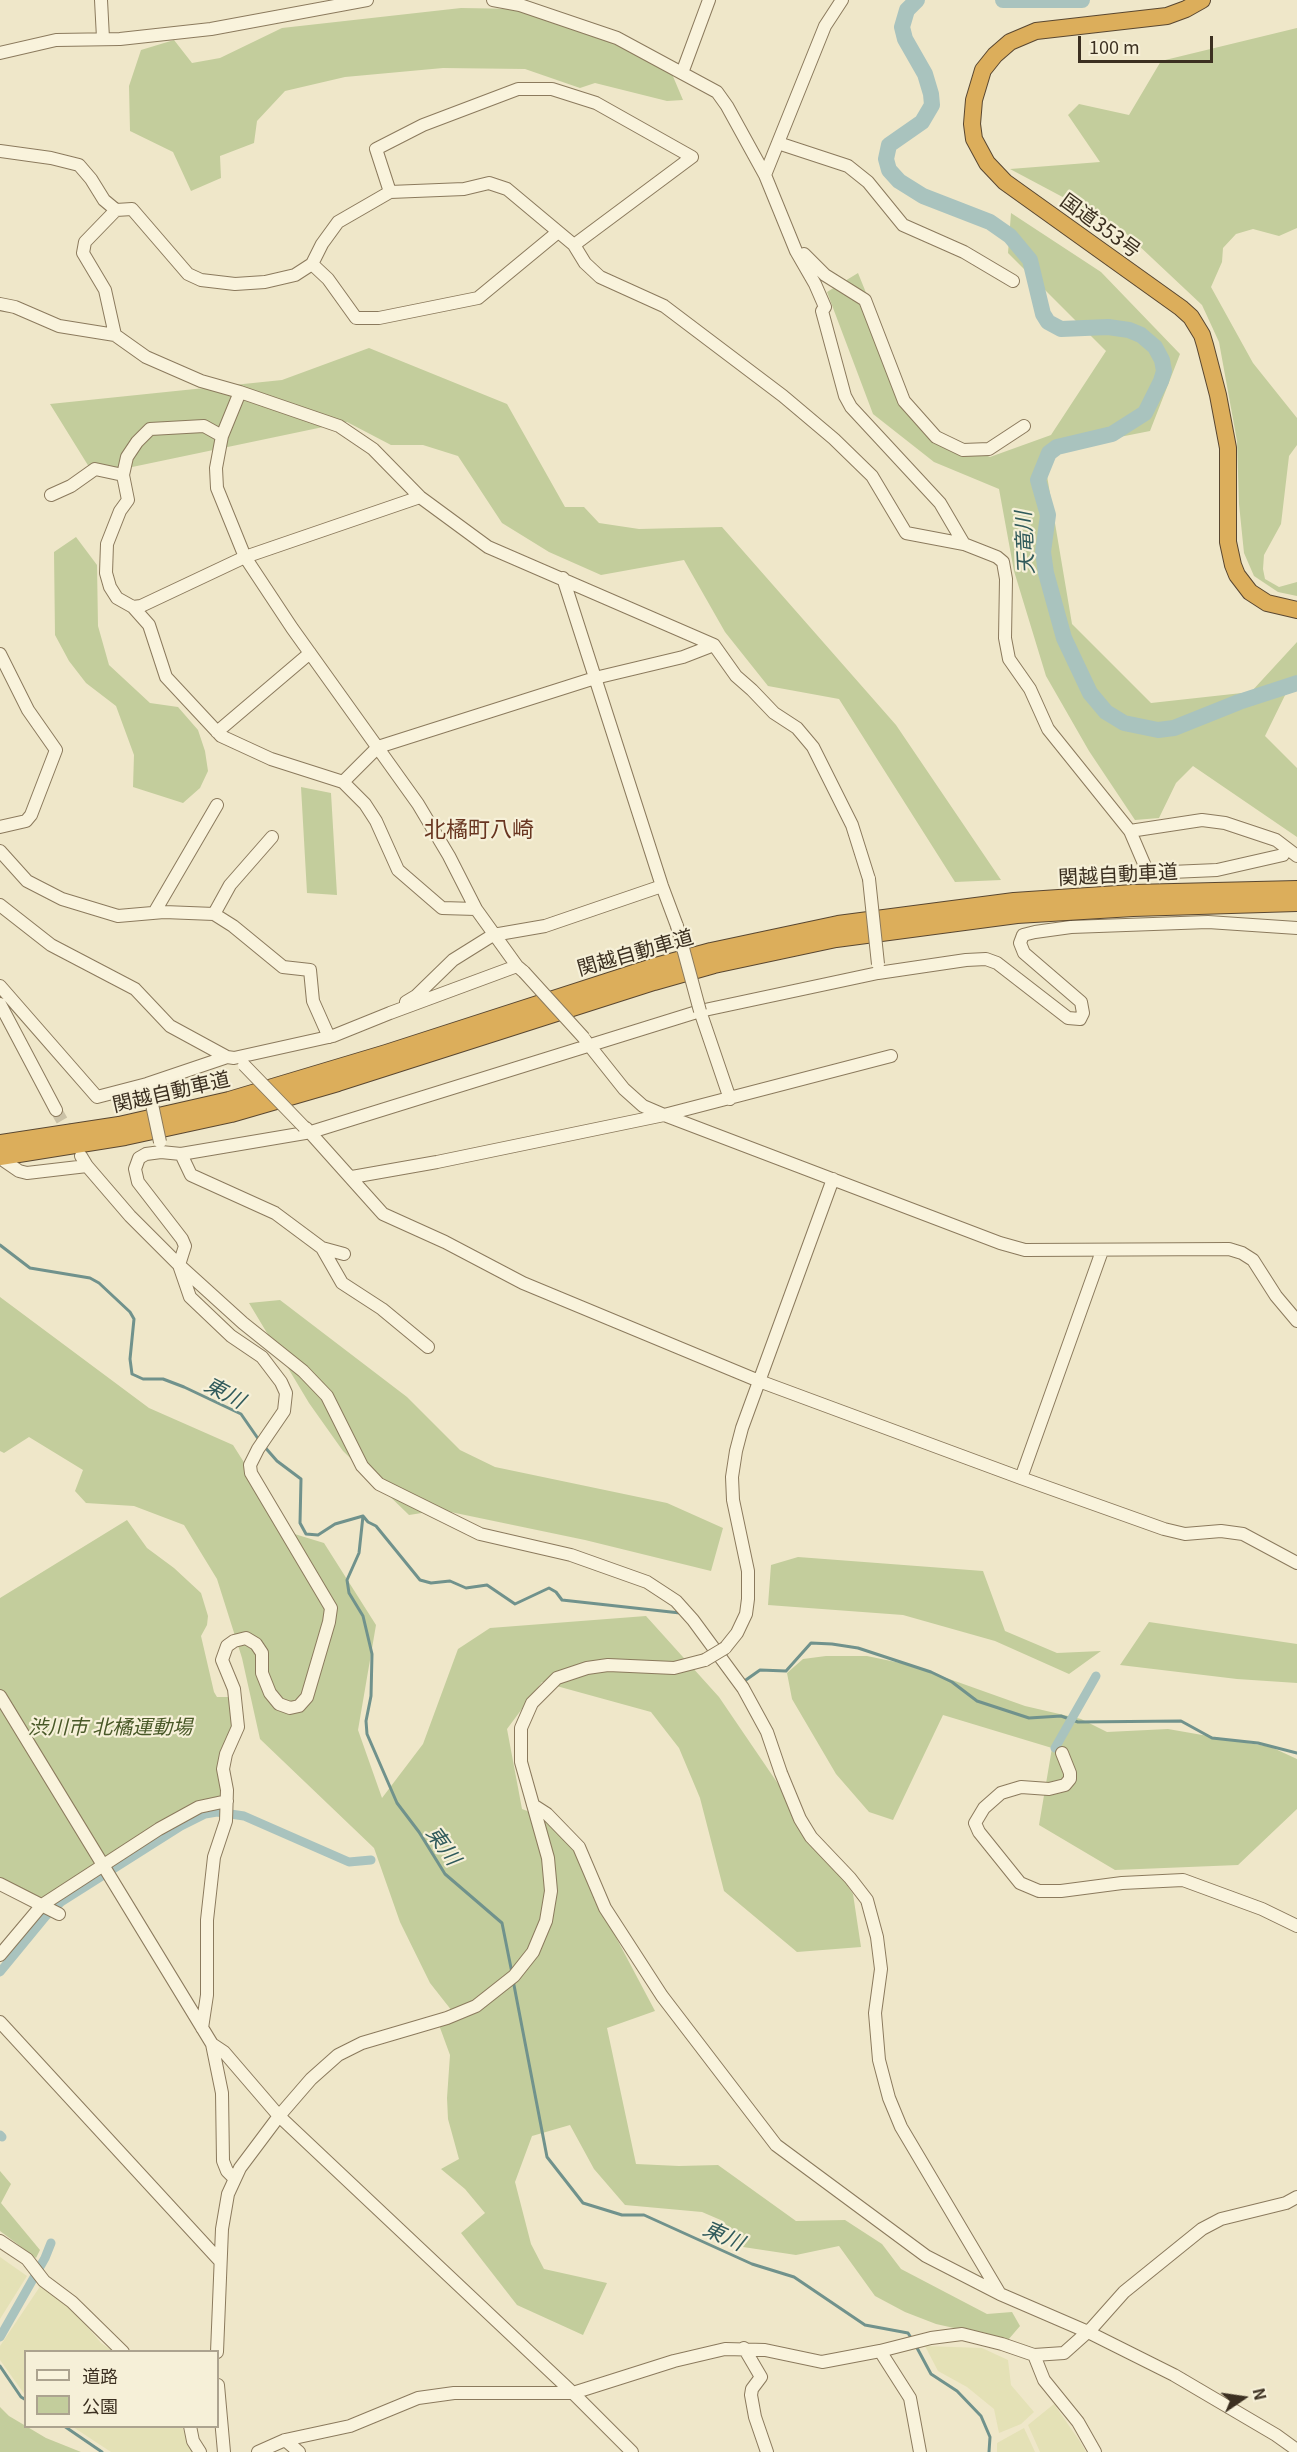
<!DOCTYPE html>
<meta charset="utf-8">
<style>
body{margin:0}
#map{position:relative;width:1297px;height:2452px;overflow:hidden;background:#efe7c9;font-family:Georgia,"Noto Sans JP",serif}
canvas{display:block}
.legend{position:absolute;left:24px;top:2350px;width:195px;height:78px;box-sizing:border-box;background:#f6f0d8;border:2px solid #aca38f;margin:0;padding:8px 10px;list-style:none;font-size:18px;color:#3c3021}
.legend li{display:flex;align-items:center;gap:12px;height:30px}
.legend b{width:30px;border:2px solid #aca38f}
.north{position:absolute;left:1213px;top:2368px;width:60px;height:60px;-webkit-text-stroke:4px #f6f0d8;paint-order:stroke;rotate:77deg;font-size:16px;font-weight:700;line-height:24px;text-align:center;color:#3c3021}
.north::after{content:'';display:block;margin:auto;width:21px;height:27px;background:#3c3021;clip-path:polygon(50% 0,100% 100%,50% 72%,0 100%)}
.scale{position:absolute;left:1078px;top:36px;width:135px;height:27px;box-sizing:border-box;border:3px solid #3c3021;border-top:0;padding-left:8px;font-size:18px;line-height:21px;white-space:nowrap;color:#3c3021;-webkit-text-stroke:4px #f6f0d8;paint-order:stroke}
</style>
<div id="map">
<canvas width="1297" height="2452"></canvas>
<ul class="legend">
<li><b style="height:8px;background:#f9f3dc"></b>道路</li>
<li><b style="height:16px;background:#c3cd9c"></b>公園</li>
</ul>
<div class="north">N</div>
<div class="scale">100 m</div>
</div>
<script>
const ctx = document.querySelector('canvas').getContext('2d');
ctx.lineJoin = 'round';
function fill(path, color) {
  ctx.fillStyle = color;
  ctx.fill(path, 'evenodd');
}
function toPath(rows) {
  const path = new Path2D();
  for (const r of rows) {
    path.moveTo(r[0], r[1]);
    for (let i = 2; i < r.length; i += 2) path.lineTo(r[i], r[i + 1]);
  }
  return path;
}
function stroke(path, color, width, dash) {
  ctx.strokeStyle = color;
  ctx.lineWidth = width;
  ctx.lineCap = dash ? 'butt' : 'round';
  ctx.setLineDash(dash || []);
  ctx.stroke(path);
}
function drawText(font, color, halo, rows, align = 'center') {
  ctx.font = font + ' Georgia,"Noto Sans JP",serif';
  ctx.lineWidth = 4.5;
  ctx.setLineDash([]);
  ctx.textBaseline = 'middle';
  ctx.strokeStyle = halo;
  ctx.fillStyle = color;
  for (const [text, x, y, turn = 0] of rows) {
    ctx.save();
    ctx.translate(x, y);
    ctx.rotate((+turn || 0) * Math.PI / 180);
    ctx.textAlign = isNaN(turn) ? turn : align;
    if (halo) ctx.strokeText(text, 0, 0);
    ctx.fillText(text, 0, 0);
    ctx.restore();
  }
}
const farmland = toPath([
 [0,2257,27,2276,0,2319],
 [41,2285,69,2305,101,2343,113,2351,26,2352,25,2395,0,2360,0,2346],
 [925,2346,982,2348,1008,2360,1011,2385,1034,2412,1021,2424,999,2433,994,2409,967,2387,938,2371],
 [1054,2404,1081,2443,1086,2452,1040,2452,1028,2425],
 [73,2427,182,2427,194,2452,111,2452],
 [1024,2428,1035,2452,997,2452,997,2443]
]);
const green = toPath([
 [461,8,522,9,611,40,672,74,683,100,667,101,595,83,580,88,525,69,443,68,345,77,285,91,257,121,254,143,220,156,221,178,191,191,173,152,130,131,129,86,141,50,174,40,192,63,220,58,282,28],
 [1297,28,1297,228,1279,236,1253,229,1236,234,1223,248,1222,262,1211,287,1253,363,1297,418,1297,445,1289,456,1281,524,1264,555,1263,569,1265,579,1279,587,1297,582,1297,596,1278,592,1254,576,1244,553,1239,504,1237,441,1219,342,1202,305,1119,227,1010,169,1100,162,1068,115,1079,104,1129,115,1161,61],
 [1011,213,1101,272,1180,354,1150,431,1079,445,1044,458,1072,624,1151,703,1251,692,1297,642,1297,677,1292,681,1265,736,1297,768,1297,837,1193,766,1176,783,1159,818,1135,820,1089,751,1046,676,1014,571,999,489,934,462,873,414,827,292,858,273,920,426,990,457,1051,435,1106,351,1008,253],
 [369,348,507,404,565,507,584,507,599,523,639,529,722,527,896,725,1001,880,955,882,839,699,768,686,725,632,684,560,601,575,549,552,502,523,458,456,423,445,391,445,347,422,94,475,50,404,282,380],
 [76,537,97,565,98,626,109,665,150,703,178,707,198,730,205,751,208,771,200,788,183,803,133,787,134,755,116,706,86,683,69,661,55,635,54,552],
 [301,787,331,793,337,895,307,893],
 [0,1297,149,1408,233,1445,288,1532,324,1543,376,1625,358,1730,382,1798,423,1744,458,1649,490,1628,646,1616,719,1697,853,1894,861,1947,797,1952,724,1891,700,1798,679,1748,651,1712,542,1682,507,1729,522,1809,551,1820,576,1847,601,1909,655,2011,607,2028,636,2164,679,2166,718,2165,796,2221,845,2220,882,2244,901,2269,987,2314,1012,2312,1020,2326,1008,2340,936,2324,905,2312,875,2296,839,2246,796,2255,743,2247,723,2221,702,2212,625,2205,594,2169,570,2125,532,2136,515,2182,531,2244,544,2269,607,2283,583,2335,517,2305,461,2233,485,2213,465,2189,441,2169,459,2159,448,2119,447,2098,450,2055,439,2025,479,2011,452,2011,430,1983,400,1922,374,1848,260,1739,242,1658,217,1579,184,1525,134,1506,86,1503,75,1491,83,1470,29,1437,4,1453,0,1451],
 [280,1300,407,1397,460,1450,495,1467,667,1503,723,1528,711,1571,585,1540,441,1510,409,1515,343,1451,309,1403,249,1303],
 [127,1520,147,1548,174,1568,201,1593,208,1616,207,1625,201,1636,214,1692,217,1697,231,1697,235,1716,224,1794,42,1900,0,1880,0,1598],
 [798,1557,983,1571,1005,1631,1057,1653,1101,1651,1069,1674,995,1641,903,1615,768,1605,771,1565],
 [1149,1622,1297,1644,1297,1683,1237,1679,1120,1665],
 [826,1656,867,1656,910,1665,1025,1706,1081,1719,1107,1732,1168,1729,1271,1747,1297,1759,1297,1809,1238,1865,1115,1870,1039,1825,1052,1748,943,1715,893,1820,869,1812,836,1774,792,1699,787,1673,803,1659],
 [0,2171,11,2184,1,2203,40,2250,36,2258,0,2231],
 [0,2407,9,2416,46,2438,81,2452,0,2452]
]);
const stream = toPath([
 [0,1245,30,1268,90,1278,99,1283,130,1312,134,1319,130,1359,132,1374,143,1379,163,1379,184,1387,241,1414,259,1440],
 [263,1445,277,1461,301,1479,300,1523,306,1534,318,1535,335,1524,363,1516],
 [363,1516,359,1553,347,1580,349,1593,363,1616,372,1654,371,1696,366,1721,367,1734,397,1803,419,1832,445,1874,502,1923,512,1973],
 [363,1516,368,1522,376,1526,420,1580,431,1583,450,1581,466,1588,487,1585,515,1604,549,1588,556,1592,562,1600,680,1613],
 [743,1682,760,1670,786,1671,811,1643,832,1644,858,1648,931,1672,952,1682,977,1701,1029,1718,1061,1716,1078,1722,1181,1721,1212,1738,1258,1743,1297,1753],
 [513,1980,547,2157,583,2203,622,2215,644,2215,752,2264,794,2277,865,2325,908,2333,913,2341],
 [916,2346,931,2374,957,2391,981,2416,990,2437,989,2452],
 [0,2366,21,2397,26,2400],
 [64,2426,102,2452]
]);
const canal = toPath([
 [1055,1748,1096,1676],
 [0,1972,46,1916,61,1902,181,1826,205,1814,217,1812,244,1816,349,1862,371,1860],
 [0,2135,2,2137],
 [0,2337,45,2258,51,2243]
]);
const river = toPath([
 [917,0,907,10,902,27,905,39,925,74,931,94,932,105,922,122,889,145,886,159,889,170,899,181,923,196,990,222,1010,236,1030,260,1043,314,1048,322,1061,329,1108,327,1129,330,1141,335,1155,347,1162,360,1164,371,1161,381,1145,413,1112,434,1057,447,1049,453,1038,480,1048,515,1043,552,1046,573,1064,638,1090,693,1106,712,1124,723,1158,730,1174,728,1239,702,1297,683],
 [1003,0,1033,0],
 [1035,0,1082,0]
]);
const minorTunnel = toPath([
 [56,1110,72,1138]
]);
const minor = toPath([
 [101,0,103,38],
 [493,0,520,5,617,38,717,92,727,106,765,175,796,251,815,284,825,307,822,311,845,396,851,407,940,503,964,544],
 [0,53,56,40,120,39,211,29,367,0],
 [682,73,709,0],
 [778,143,848,166,868,182,903,225,964,252,1013,281],
 [0,151,51,158,79,165,91,179,104,200,116,210,132,209,188,274,201,280,235,284,265,282,295,275,312,264,322,244,338,222,390,192,464,189,489,183,507,189,574,245,585,263,600,277,664,306,783,396,834,439,872,476,906,533,964,544,997,557,1003,562,1006,579,1005,638,1009,659,1030,689,1048,729,1130,831,1148,873,1217,870,1283,855],
 [765,175,825,26,842,0],
 [390,192,376,149,423,125,518,89,552,89,596,103,692,157,574,245],
 [804,254,825,275,865,300,904,401,936,437,963,450,989,449,1024,426],
 [312,264,328,279,356,318,379,318,478,298,558,232],
 [0,304,15,307,59,326,115,335,146,357,201,381,240,392,339,426,373,449,420,497,488,547,714,645,736,676,752,690,774,713,797,728,813,747,852,825,869,879],
 [115,335,105,290,83,253,85,242,116,210],
 [240,392,222,436,216,468,217,488,245,557,292,628,418,804,449,856,476,909],
 [222,436,204,426,150,429,137,442,127,457,123,475,128,500,120,511,107,544,106,573,110,587,117,598,133,607,149,625,166,677,221,736,271,759,343,782,365,804,376,821,398,870,442,908,476,909,517,966,524,972],
 [51,495,71,486,95,469,123,475],
 [563,578,662,886,677,926],
 [133,607,141,606,245,557,420,497],
 [0,654,28,710,56,750,31,815,26,821,0,827],
 [217,732,310,653],
 [343,782,378,747,595,678,683,657,714,645],
 [1130,831,1202,820,1225,823,1276,840,1297,856],
 [0,851,27,881,62,899,118,916,164,912,214,914,233,926,283,967,310,970,313,1001,329,1037],
 [0,905,51,945,135,989,170,1026,227,1057,234,1058,333,1036,390,1013,517,966],
 [154,913,217,805],
 [214,914,230,885,272,837],
 [0,986,97,1097,147,1084,227,1057],
 [406,1002,416,996,453,960,493,935,545,926,662,886],
 [0,1004,56,1110],
 [700,1011,730,1099],
 [585,1040,624,1089,643,1106,664,1115,1000,1243,1025,1250,1229,1249,1242,1253,1253,1260,1276,1296,1297,1321],
 [306,1128,383,1214,445,1242,523,1283,759,1381,1021,1478,1164,1529,1185,1534,1221,1531,1243,1534,1297,1563],
 [181,1154,191,1175,275,1213,322,1248,344,1254],
 [81,1156,87,1166,130,1216,179,1265,243,1323,303,1371,327,1396,362,1466,379,1484,480,1534,571,1555,647,1582,676,1601,693,1620,743,1688,767,1732,781,1773,800,1819,811,1837,850,1878,867,1900,877,1937,881,1969,875,2013,879,2060,889,2098,901,2127,1000,2294],
 [0,1158,19,1171,27,1173,87,1166],
 [352,1177,437,1162,664,1115,891,1056],
 [322,1248,342,1283,382,1309,428,1347],
 [1021,1478,1102,1251],
 [725,1648,737,1633,746,1614,748,1599,748,1571,733,1500,732,1477,736,1451,742,1428,833,1179],
 [0,1696,212,2044,224,2052,279,2116,573,2393,632,2452],
 [1062,1753,1070,1773,1070,1779,1065,1785,1049,1789,1021,1787,1001,1793,984,1808,975,1823,979,1832,1020,1883,1039,1891,1061,1891,1122,1883,1183,1880,1262,1909,1297,1926],
 [533,1805,547,1814,579,1847,605,1908,662,1996,776,2145,926,2256,1000,2294,1088,2332,1174,2375,1276,2435,1297,2450],
 [0,1884,59,1914],
 [0,1955,42,1905,159,1829,199,1807,227,1801],
 [0,2022,220,2261],
 [202,2028,207,1995,207,1920,214,1857,226,1821,227,1790,223,1769,226,1754,238,1727,234,1689,222,1660,227,1646,234,1641,246,1638,256,1644,262,1653,262,1673,270,1693,279,1704,290,1708,299,1706,307,1697,329,1622,331,1608,251,1473,250,1465,258,1449,284,1411,286,1393,281,1382,262,1357,231,1336,190,1297,179,1265,185,1246,182,1239,138,1182,135,1169,139,1158,146,1154,161,1152,181,1154,311,1132,700,1011,878,973,966,960,986,959,997,963,1068,1018,1080,1019,1083,1013,1081,1002,1024,953,1020,943,1023,935,1035,932,1071,927,1208,922,1297,928],
 [212,2044,222,2093,223,2161,227,2171,234,2178],
 [0,2241,27,2259,44,2281,72,2302,123,2352],
 [744,2348,761,2377,752,2389,751,2395,755,2417,767,2452],
 [880,2351,910,2398,920,2452],
 [217,2352,222,2229,228,2194,240,2168,279,2116,311,2079,338,2055,362,2043,447,2018,476,2006,514,1976,533,1952,546,1921,551,1891,548,1858,521,1762,521,1728,532,1703,557,1678,587,1668,608,1665,674,1668,705,1660],
 [1034,2355,1044,2380,1078,2422,1095,2452],
 [218,2385,224,2452],
 [190,2426,193,2441,200,2452],
 [285,2440,299,2452],
 [258,2452,285,2440,350,2426,418,2398,454,2393,573,2393,674,2361,725,2349,765,2350,822,2362,880,2351,931,2338,962,2334,1002,2344,1034,2355,1064,2353,1092,2328,1124,2292,1202,2229,1221,2219,1286,2203,1297,2197]
]);
const highway = toPath([
 [1202,0,1186,9,1167,16,1036,31,1010,42,995,55,983,70,974,100,972,124,974,139,987,163,1005,182,1181,308,1191,317,1202,335,1205,345,1218,395,1228,448,1228,542,1233,565,1237,575,1250,592,1267,603,1297,610],
 [0,1143,119,1125,229,1100,386,1053,652,967,711,951,838,924,1014,901,1133,893,1297,889],
 [0,1157,125,1137,231,1114,338,1083,654,982,714,965,836,939,1017,915,1133,908,1297,903]
]);
const minorBridge = toPath([
 [869,879,878,964],
 [677,926,700,1011],
 [524,972,584,1038],
 [244,1065,304,1127],
 [150,1095,160,1142],
 [705,1660,725,1648]
]);
const streetNames = [
 ["国道353号",1101,225,36],
 ["関越自動車道",1118,874,-3],
 ["関越自動車道",635,952,-16],
 ["関越自動車道",171,1091,-13]
];
const parkNames = [
 ["渋川市 北橘運動場",110,1726]
];
const waterNames = [
 ["天竜川",1024,543,-93],
 ["東川",225,1392,28],
 ["東川",444,1845,54],
 ["東川",724,2235,24]
];
const quarterNames = [
 ["北橘町八崎",479,829]
];
fill(farmland, '#e4e1b6');
fill(green, '#c3cd9c');
stroke(stream, '#70928c', 3);
stroke(canal, '#a9c3be', 9);
stroke(river, '#a9c3be', 16);
stroke(minorTunnel, '#cbc2a7', 12, [12, 6]);
stroke(minor, '#8b7a5d', 14);
stroke(highway, '#594731', 18);
stroke(minor, '#f9f3dc', 12);
stroke(highway, '#dcae5b', 16);
stroke(minorBridge, '#8b7a5d', 14, []);
stroke(minorBridge, '#f9f3dc', 12);
drawText('20px', '#3c3021', '#f6f0d8', streetNames);
drawText('italic 20px', '#485827', '#f6f0d8', parkNames);
drawText('italic 21px', '#305a5b', '#f6f0d8', waterNames);
drawText('22px', '#683520', '#f6f0d8', quarterNames);
</script>
